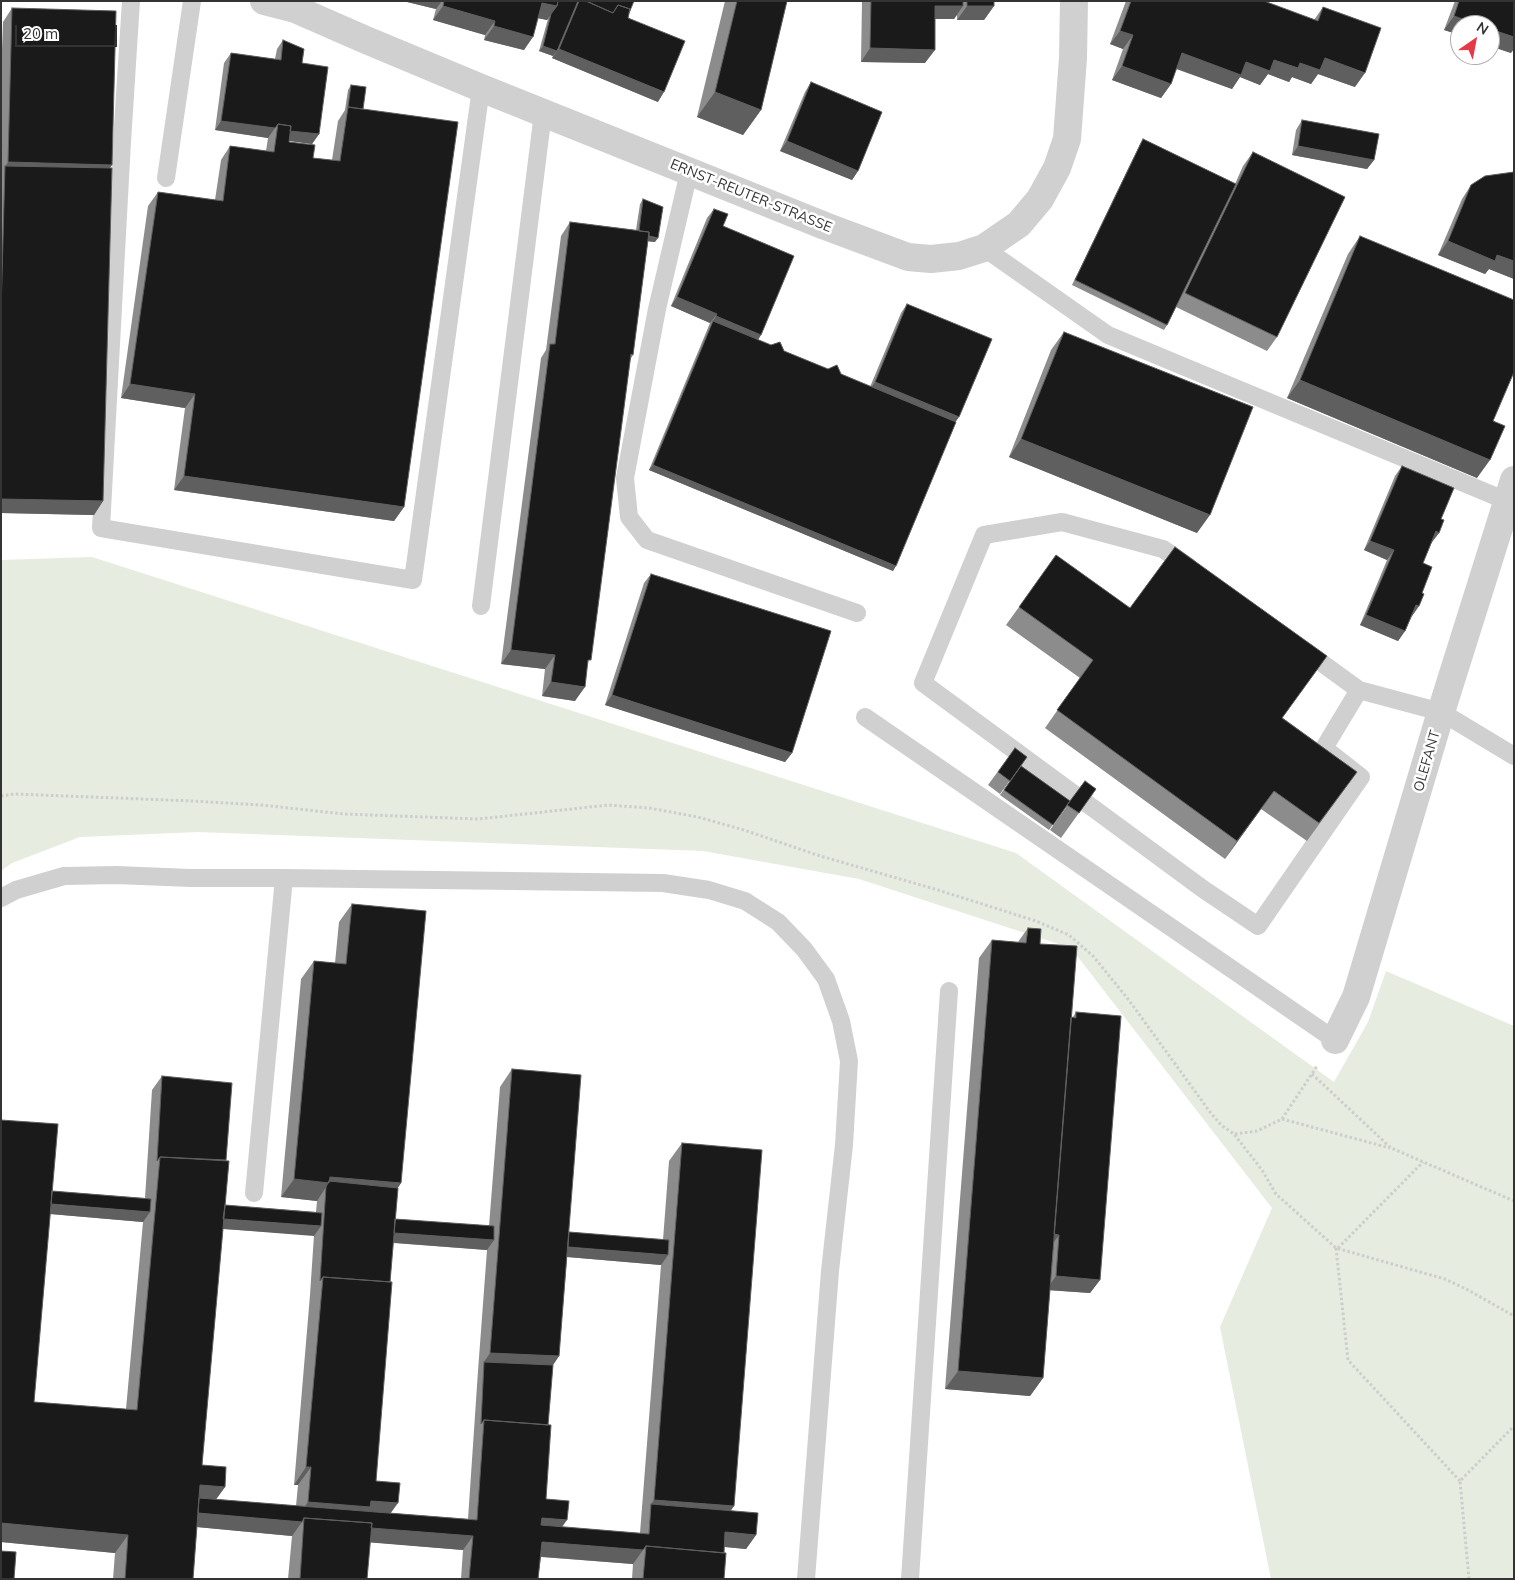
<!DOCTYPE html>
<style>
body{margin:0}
#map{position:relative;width:1515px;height:1580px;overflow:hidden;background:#fff;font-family:Mulish,sans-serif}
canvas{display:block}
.frame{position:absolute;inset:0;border:2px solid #333;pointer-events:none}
.north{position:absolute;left:1450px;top:15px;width:50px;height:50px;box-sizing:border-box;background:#fff;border:1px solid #adadad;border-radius:50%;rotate:33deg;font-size:14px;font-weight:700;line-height:20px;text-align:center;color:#333}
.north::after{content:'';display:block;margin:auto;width:18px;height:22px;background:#e63946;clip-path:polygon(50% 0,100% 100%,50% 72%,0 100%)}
.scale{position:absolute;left:15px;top:25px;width:102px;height:22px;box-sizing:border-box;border:2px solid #333;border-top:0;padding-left:6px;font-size:15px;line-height:18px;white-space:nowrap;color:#333;-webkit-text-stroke:4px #fff;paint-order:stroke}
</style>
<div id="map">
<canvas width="1515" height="1580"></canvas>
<div class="frame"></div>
<div class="north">N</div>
<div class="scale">20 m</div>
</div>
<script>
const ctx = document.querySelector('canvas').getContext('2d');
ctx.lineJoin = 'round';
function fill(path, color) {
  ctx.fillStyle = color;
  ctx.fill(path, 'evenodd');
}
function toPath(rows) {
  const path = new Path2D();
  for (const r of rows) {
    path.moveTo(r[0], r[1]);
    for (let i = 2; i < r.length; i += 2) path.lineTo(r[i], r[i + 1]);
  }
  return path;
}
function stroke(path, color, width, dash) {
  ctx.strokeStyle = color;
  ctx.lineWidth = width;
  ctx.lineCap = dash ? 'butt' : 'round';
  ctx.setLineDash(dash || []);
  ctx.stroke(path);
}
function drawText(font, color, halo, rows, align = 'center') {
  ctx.font = font + ' Mulish,sans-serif';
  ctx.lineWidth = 5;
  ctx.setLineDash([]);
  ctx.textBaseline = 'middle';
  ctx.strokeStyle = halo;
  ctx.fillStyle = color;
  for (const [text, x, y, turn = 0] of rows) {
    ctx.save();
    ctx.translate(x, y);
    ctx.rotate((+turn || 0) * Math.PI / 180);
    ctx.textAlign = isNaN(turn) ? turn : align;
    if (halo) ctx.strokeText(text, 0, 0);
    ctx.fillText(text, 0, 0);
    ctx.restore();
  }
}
const green = toPath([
 [92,557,1016,853,1334,1082,1368,1022,1386,971,1514,1026,1514,1579,1271,1579,1220,1327,1272,1208,1071,948,859,879,703,851,198,832,80,837,12,863,1,871,1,560]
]);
const path = toPath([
 [1,796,15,794,193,801,261,805,344,814,478,819,609,805,649,808,698,817,744,830,817,855,938,890,1036,921,1069,935,1093,956,1128,999,1210,1112,1221,1125,1234,1134,1262,1170,1276,1194,1336,1248,1445,1279,1468,1290,1514,1316],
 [1312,1074,1391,1148,1514,1201],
 [1282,1119,1390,1148],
 [1235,1134,1257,1131,1282,1119,1317,1066],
 [1336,1248,1348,1360,1460,1481],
 [1338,1248,1423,1162],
 [1469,1579,1460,1481,1514,1426]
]);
const service = toPath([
 [131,1,122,142,101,528,413,580,481,88],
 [689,172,657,309,625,478,629,517,647,540,857,613],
 [166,178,192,1],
 [984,248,1108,335,1507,501],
 [1189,567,1163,549,1062,522,984,535,923,683,1203,889,1258,926,1361,777,1324,748,1359,690],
 [481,606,543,113],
 [1304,650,1359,690,1441,712,1514,756],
 [865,717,1335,1040],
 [1,898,16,890,64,876,116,875,191,878,284,878],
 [254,1193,284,878,663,883,709,890,745,901,778,922,804,949,826,979,841,1021,849,1061,844,1145,830,1271,806,1579],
 [910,1579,949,991]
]);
const minor = toPath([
 [264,1,295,9,366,40,481,88,825,226,908,257,931,259,959,256,984,248,1019,224,1040,199,1057,168,1067,139,1073,58,1074,1],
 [1335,1040,1356,997,1441,712,1514,480]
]);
const wall = toPath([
 [403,1,634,1,629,13,628,18,658,102,552,58,553,56,539,51,548,19,547,20,538,18,524,50,484,40,485,35,433,20,436,9],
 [725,1,787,1,761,110,743,135,697,117],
 [862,1,994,1,994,6,984,20,957,20,957,15,954,19,935,19,925,63,861,62],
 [1126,1,1264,1,1314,20,1323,7,1355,87,1318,74,1311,84,1292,77,1289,82,1268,74,1260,85,1240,77,1232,89,1176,69,1171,84,1161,98,1112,80,1123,49,1110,44],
 [1455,1,1514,1,1511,53,1490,46,1490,25,1460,25,1460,35,1444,30],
 [12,8,110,168,103,501,94,515,1,513,1,77,3,22],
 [283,40,302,63,319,134,312,144,289,141,289,142,313,158,332,160,338,121,345,110,348,90,351,85,363,109,404,507,394,521,174,490,185,408,121,398,148,206,158,192,215,200,221,160,230,146,266,151,268,138,215,130,224,63,231,53,275,59,277,49],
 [811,82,858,171,852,180,780,151,805,92],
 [1302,120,1374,160,1367,169,1292,155,1296,130],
 [1143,139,1235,184,1243,166,1253,152,1277,337,1267,351,1176,307,1167,325,1164,330,1072,285,1140,144],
 [1514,172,1514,279,1489,269,1485,274,1438,255,1462,199,1471,185],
 [643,199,655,242,648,241,633,355,630,360,588,664,575,701,542,696,545,669,501,664,541,358,546,350,561,236,570,222,636,230,640,204],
 [714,209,723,226,761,335,758,340,870,387,901,313,907,304,956,422,893,571,649,470,710,323,671,306,707,218],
 [1360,236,1493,421,1477,478,1287,398,1348,254],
 [1064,332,1197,533,1009,457,1051,350],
 [1402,466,1441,519,1439,533,1432,542,1423,563,1422,593,1419,606,1412,616,1405,631,1398,641,1360,625,1387,560,1364,550,1395,476],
 [651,574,792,753,785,762,605,705,644,583],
 [1019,607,1283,718,1357,772,1307,841,1261,809,1225,859,1045,728,1080,678,1006,625],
 [1015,748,1027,757,1000,794,988,785],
 [1021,766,1070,801,1049,830,1000,795],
 [1085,781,1096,789,1061,838,1050,830],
 [352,904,401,1183,398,1188,395,1219,489,1226,500,1087,512,1069,569,1232,663,1240,669,1161,682,1143,734,1506,730,1511,756,1535,746,1549,724,1547,724,1579,632,1579,633,1564,541,1557,538,1579,461,1579,463,1550,370,1542,367,1579,288,1579,292,1536,197,1527,193,1579,113,1579,115,1553,1,1542,1,1120,52,1191,145,1198,152,1090,162,1076,226,1160,225,1205,316,1212,317,1201,281,1197,301,979,314,961,335,963,339,922],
 [50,1214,143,1222,126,1409,34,1402],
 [223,1229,314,1235,310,1295,294,1485,298,1485,296,1506,216,1499,225,1487,202,1465],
 [393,1243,487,1250,478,1371,468,1519,391,1513,376,1481],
 [567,1257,661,1265,640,1533,562,1527,546,1499,548,1425,553,1365,559,1356],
 [1028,928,1040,944,1071,1017,1073,1017,1076,1012,1100,1280,1090,1293,1050,1290,1043,1378,1030,1396,945,1389,979,958,992,940,1018,942]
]);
const shadedWall = toPath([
 [403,1,442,1,436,9],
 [542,3,557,6,547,20,532,17],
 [443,6,495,21,485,35,433,20],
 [935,6,963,6,954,19,925,19],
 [967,6,994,6,984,20,957,20],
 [1454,16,1479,25,1460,25,1460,35,1444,30],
 [494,26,533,37,524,50,484,40],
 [1490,29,1514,37,1514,49,1511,53,1490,46],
 [1120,31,1133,35,1123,49,1110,44],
 [543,46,557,51,553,56,539,51],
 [870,48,935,50,925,63,861,62],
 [559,49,664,92,658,102,552,58],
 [1182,53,1246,62,1274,60,1300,63,1325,58,1365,73,1355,87,1318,74,1311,84,1292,77,1289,82,1268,74,1260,85,1240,77,1232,89,1172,67],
 [1122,66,1171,84,1161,98,1112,80],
 [715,92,761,110,743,135,697,117],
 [221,121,275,128,268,138,215,130],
 [277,129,319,134,312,144,276,139],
 [787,141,858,171,852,180,780,151],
 [1298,146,1374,160,1367,169,1292,155],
 [8,162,112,165,102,179,5,167],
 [638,235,658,238,655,242,635,240],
 [1448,241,1497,255,1514,261,1514,279,1489,269,1485,274,1438,255],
 [677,297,717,314,710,323,671,306],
 [716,316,761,335,754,345,713,321],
 [1300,380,1490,460,1477,478,1287,398],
 [875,382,959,417,952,427,868,392],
 [130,384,195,394,185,408,121,398],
 [1021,439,1210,515,1197,533,1009,457],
 [653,465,896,566,893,571,649,470],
 [184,476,404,507,394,521,174,490],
 [1,499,103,501,94,515,1,513],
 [1436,531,1439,533,1432,542,1429,541],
 [1370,541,1394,550,1387,560,1364,550],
 [1416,605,1419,606,1412,616,1409,615],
 [1366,615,1405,631,1398,641,1360,625],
 [511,650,555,655,545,669,501,664],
 [551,682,585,687,575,701,542,696],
 [612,695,792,753,785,762,605,705],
 [1274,791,1261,809,1225,859,1237,841],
 [330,1177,401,1183,388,1201,326,1187,317,1201,281,1197,294,1179],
 [45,1204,150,1212,143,1222,39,1213],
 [218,1219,321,1226,314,1236,212,1228],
 [391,1233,494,1240,487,1250,384,1242],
 [1051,1234,1059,1235,1049,1249],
 [562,1247,668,1255,661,1265,556,1256],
 [1056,1276,1100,1280,1090,1293,1046,1290],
 [490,1353,559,1356,547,1374,484,1362],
 [958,1371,1043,1378,1030,1396,945,1389],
 [306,1467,311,1467,298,1485,294,1485],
 [200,1485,225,1487,212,1505,196,1504],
 [654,1500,734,1506,721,1524,651,1504],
 [371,1501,398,1503,385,1521,304,1518,295,1520,308,1502],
 [196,1513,302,1522,292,1536,186,1526],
 [542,1518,567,1520,557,1534,532,1532],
 [304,1522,473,1536,463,1550,303,1537],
 [1,1523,128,1535,115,1553,1,1542],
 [725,1532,756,1535,746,1549,716,1546],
 [542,1542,643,1550,633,1564,532,1556]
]);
const building = toPath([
 [444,1,558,1,557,6,542,3,533,37,494,26,495,21,443,6,444,1],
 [558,1,578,1,557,51,543,46,551,14,557,6,558,1],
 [579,1,586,1,613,13,618,5,630,9,628,18,685,41,664,92,559,49,579,1],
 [586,1,634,1,629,13,630,9,618,5,613,13,586,1],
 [737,1,787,1,761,110,715,92,737,1],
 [871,1,963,1,963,6,935,6,935,50,870,48,871,1],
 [967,1,994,1,994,6,967,6,967,1],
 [1131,1,1264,1,1318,21,1323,7,1381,28,1365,73,1325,58,1320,70,1300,63,1298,68,1274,60,1270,71,1246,62,1241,75,1182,53,1171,84,1122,66,1133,35,1120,31,1131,1],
 [1459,1,1514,1,1514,37,1490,29,1490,25,1479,25,1454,16,1459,1],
 [12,8,116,11,112,165,8,162,12,8],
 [283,40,304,49,302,63,328,67,319,134,290,131,291,126,278,124,275,128,221,121,231,53,281,60,283,40],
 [811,82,882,112,858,171,787,141,811,82],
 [351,85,366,87,363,109,348,107,351,85],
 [348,107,458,122,404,507,184,476,195,394,130,384,158,192,223,201,230,146,274,152,278,124,291,126,289,142,315,145,313,158,340,161,348,107],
 [1302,120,1379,134,1374,160,1298,146,1302,120],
 [1143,139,1236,184,1167,325,1075,280,1143,139],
 [1253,152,1345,197,1277,337,1185,293,1253,152],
 [5,166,112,168,103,501,1,499,1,312,5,166],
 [1514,172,1514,261,1497,255,1495,261,1448,241,1471,185,1485,176,1514,172],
 [643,199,663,207,658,238,649,236,649,232,639,231,643,199],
 [714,209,728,214,723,226,794,256,761,335,716,316,717,314,677,297,714,209],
 [570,222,649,232,633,355,631,354,591,660,588,660,585,687,551,682,555,655,511,650,550,344,555,344,570,222],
 [1360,236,1514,300,1514,372,1493,421,1505,426,1490,460,1300,380,1360,236],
 [907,304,992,339,959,417,875,382,907,304],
 [713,321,771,345,780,342,784,351,828,369,837,365,841,374,956,422,896,566,653,465,713,321],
 [1064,332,1253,407,1210,515,1021,439,1064,332],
 [1402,466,1454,488,1441,519,1444,520,1439,533,1436,531,1423,563,1432,567,1422,593,1424,594,1419,606,1416,605,1405,631,1366,615,1394,550,1370,541,1402,466],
 [1175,547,1327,656,1282,718,1357,772,1319,823,1274,791,1237,841,1057,710,1093,660,1019,607,1056,555,1130,608,1175,547],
 [651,574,831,631,792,753,612,695,651,574],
 [1015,748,1027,757,1010,781,998,772,1015,748],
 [1021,766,1070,801,1053,825,1004,790,1021,766],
 [1085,781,1096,789,1079,813,1067,805,1085,781],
 [352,904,426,911,401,1183,330,1177,329,1183,294,1179,314,961,346,964,352,904],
 [1028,928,1041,929,1040,944,1077,946,1043,1378,958,1371,992,940,1026,943,1028,928],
 [1076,1012,1121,1016,1100,1280,1056,1276,1059,1235,1054,1234,1071,1017,1076,1018,1076,1012],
 [512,1069,581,1075,559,1356,490,1353,512,1069],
 [162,1076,232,1083,226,1160,160,1157,157,1161,162,1076],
 [1,1120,58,1124,34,1402,137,1410,160,1157,229,1161,202,1465,226,1467,225,1487,200,1485,193,1579,125,1579,128,1535,1,1523,1,1120],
 [682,1143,762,1150,734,1506,654,1500,682,1143],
 [329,1181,398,1188,390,1282,323,1277,320,1281,326,1187,329,1181],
 [52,1191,151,1199,150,1212,51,1204,52,1191],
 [225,1205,322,1213,321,1226,223,1219,225,1205],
 [395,1219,494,1226,494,1240,394,1233,395,1219],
 [569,1232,669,1240,668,1255,568,1247,569,1232],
 [323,1277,392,1282,376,1481,400,1483,398,1503,371,1501,370,1507,308,1502,311,1467,306,1467,323,1277],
 [484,1362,553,1365,548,1425,484,1420,481,1424,484,1362],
 [484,1420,551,1425,546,1499,569,1501,567,1520,542,1518,541,1525,649,1534,651,1504,758,1513,756,1535,725,1532,724,1553,646,1546,643,1550,542,1542,538,1579,469,1579,473,1536,371,1528,372,1523,304,1518,302,1522,198,1513,199,1498,477,1520,484,1420],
 [304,1518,372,1523,367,1579,300,1579,304,1518],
 [646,1546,726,1553,724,1579,643,1579,646,1546],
 [1,1551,16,1552,14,1579,1,1579,1,1551]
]);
const streetNames = [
 ["ERNST-REUTER-STRASSE",751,196,22],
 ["OLEFANT",1427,761,-74]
];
fill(green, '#e6ecdf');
stroke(path, '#cdcdcd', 3, [2.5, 2.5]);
stroke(service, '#d0d0d0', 18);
stroke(minor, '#d0d0d0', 28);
fill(wall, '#8c8c8c');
fill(shadedWall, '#5f5f5f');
fill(building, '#1a1a1a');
stroke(building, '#5f5f5f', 1);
drawText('14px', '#333', '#fff', streetNames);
</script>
